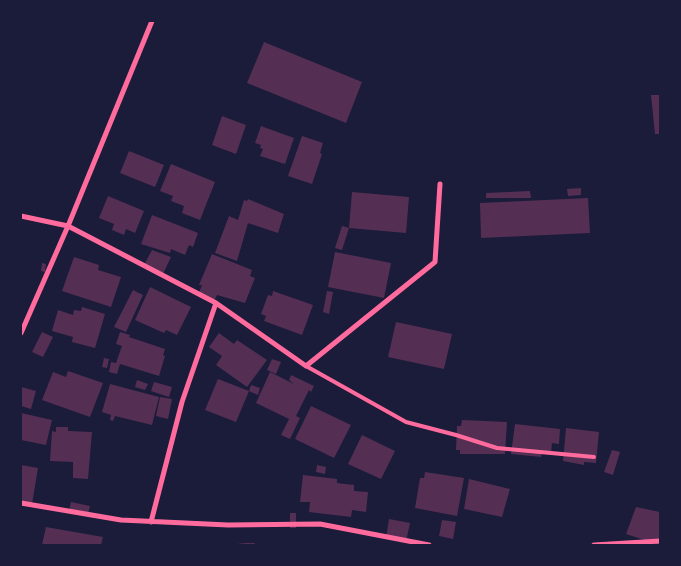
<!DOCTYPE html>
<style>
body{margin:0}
#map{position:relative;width:681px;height:566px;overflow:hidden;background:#1b1b3a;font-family:"IBM Plex Sans",sans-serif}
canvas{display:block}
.frame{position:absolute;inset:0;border:22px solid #1b1b3a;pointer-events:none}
</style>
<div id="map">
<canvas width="681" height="566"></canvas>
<div class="frame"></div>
</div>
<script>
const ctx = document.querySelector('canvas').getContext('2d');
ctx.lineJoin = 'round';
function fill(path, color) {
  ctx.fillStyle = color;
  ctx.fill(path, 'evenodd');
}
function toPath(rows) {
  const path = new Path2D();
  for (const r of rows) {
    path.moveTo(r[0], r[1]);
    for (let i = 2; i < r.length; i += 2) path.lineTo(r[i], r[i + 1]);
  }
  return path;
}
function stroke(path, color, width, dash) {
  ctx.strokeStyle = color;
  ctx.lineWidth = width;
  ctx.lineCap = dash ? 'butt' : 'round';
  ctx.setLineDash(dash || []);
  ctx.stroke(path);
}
const building = toPath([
 [264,42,362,82,346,123,247,83],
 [651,95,660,95,660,134,655,134],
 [222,116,246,125,236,154,212,145],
 [261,126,294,138,285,164,260,156,263,149,260,148,261,145,255,143],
 [302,136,323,143,320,153,322,154,312,184,288,176],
 [129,151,164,165,155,187,120,173],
 [171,164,215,182,200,220,182,213,184,206,171,201,173,196,160,191],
 [581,188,581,195,568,196,567,189],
 [530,191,531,198,486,198,486,193],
 [352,192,409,197,406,233,349,228],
 [108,196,144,211,135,233,126,229,124,235,112,230,114,224,99,218],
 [588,198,590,233,481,238,480,203],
 [248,199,284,214,278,233,242,221,248,223,237,261,215,253,229,216,238,220,244,200,247,201],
 [152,215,198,233,193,247,189,245,185,255,171,249,170,253,141,244],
 [342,226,349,228,342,250,335,248],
 [152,250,171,257,163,274,144,265],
 [335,252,391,263,384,298,328,287],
 [212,254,252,270,250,276,255,278,245,303,217,295,214,301,198,295,202,285,199,285],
 [74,257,99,265,98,270,121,277,111,307,62,291],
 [42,263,46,264,45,272,41,271],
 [150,287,191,307,177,335,166,330,164,333,135,320],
 [133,290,143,295,126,332,114,327],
 [273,291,313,305,302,335,264,321,266,316,261,314,268,295,272,296],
 [327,291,333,292,329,314,323,312],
 [82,307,105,314,95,348,72,342,73,337,52,331,58,310,73,315,74,310,81,311],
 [396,322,452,334,444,369,388,357],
 [42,332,53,337,43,357,32,352],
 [120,332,130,335,129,337,165,349,163,355,165,356,159,376,120,364,117,374,109,372,111,362,116,363,122,346,116,344],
 [219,333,234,344,237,340,267,360,247,387,216,365,222,356,209,347],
 [104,358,109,359,107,368,102,367],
 [272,359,281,362,276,374,267,370],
 [68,371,103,383,90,417,42,400,53,372,66,377],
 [270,372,294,384,289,380,291,375,314,386,311,392,309,390,296,416,300,418,290,439,281,435,289,419,256,403],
 [218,379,249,391,236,422,205,410],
 [137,380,148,384,145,390,135,387],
 [154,382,172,387,169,397,151,391],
 [110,384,159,397,152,425,115,416,113,421,110,420,111,415,102,412],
 [251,385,260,388,258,395,249,391],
 [21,387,36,391,31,409,21,406],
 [160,397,172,399,168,419,156,416],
 [311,406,351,425,334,458,295,439],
 [21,413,52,420,46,445,21,440],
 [462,420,507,422,505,454,460,454,460,450,456,450,457,426,461,426],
 [515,424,560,429,559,444,552,443,551,454,542,453,541,457,511,454],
 [56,427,68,427,68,431,92,432,88,479,73,478,73,462,50,461,52,431,56,432],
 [566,428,599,432,596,463,584,462,584,465,563,461],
 [362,435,395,451,381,479,348,464],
 [612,450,620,452,613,475,604,472],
 [21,465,38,468,32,504,21,502],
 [317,465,326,467,325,474,316,472],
 [425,472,464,478,457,516,415,508,420,478,424,478],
 [303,475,337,479,337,483,354,485,354,491,368,492,366,512,352,510,351,517,309,512,310,502,300,502],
 [469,479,510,489,502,517,464,509],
 [71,502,90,506,88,514,69,511],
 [636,507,660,512,660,545,626,534],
 [290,513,296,513,296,528,290,528],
 [389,519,410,523,406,542,386,538],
 [442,520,456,522,453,539,439,536],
 [46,527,103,537,101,545,42,545],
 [237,543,255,543,254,545]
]);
const service = toPath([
 [306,366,406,422,456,435,497,448,594,457]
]);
const minor = toPath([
 [21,216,68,226,216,303,306,366,435,262,440,184],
 [21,333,68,226,152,21],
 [21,503,121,520,228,525,320,524,429,545],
 [151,522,182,402,216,303],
 [594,545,660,541]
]);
fill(building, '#542f53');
stroke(service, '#ff6b9d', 4);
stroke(minor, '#ff6b9d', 5);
</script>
